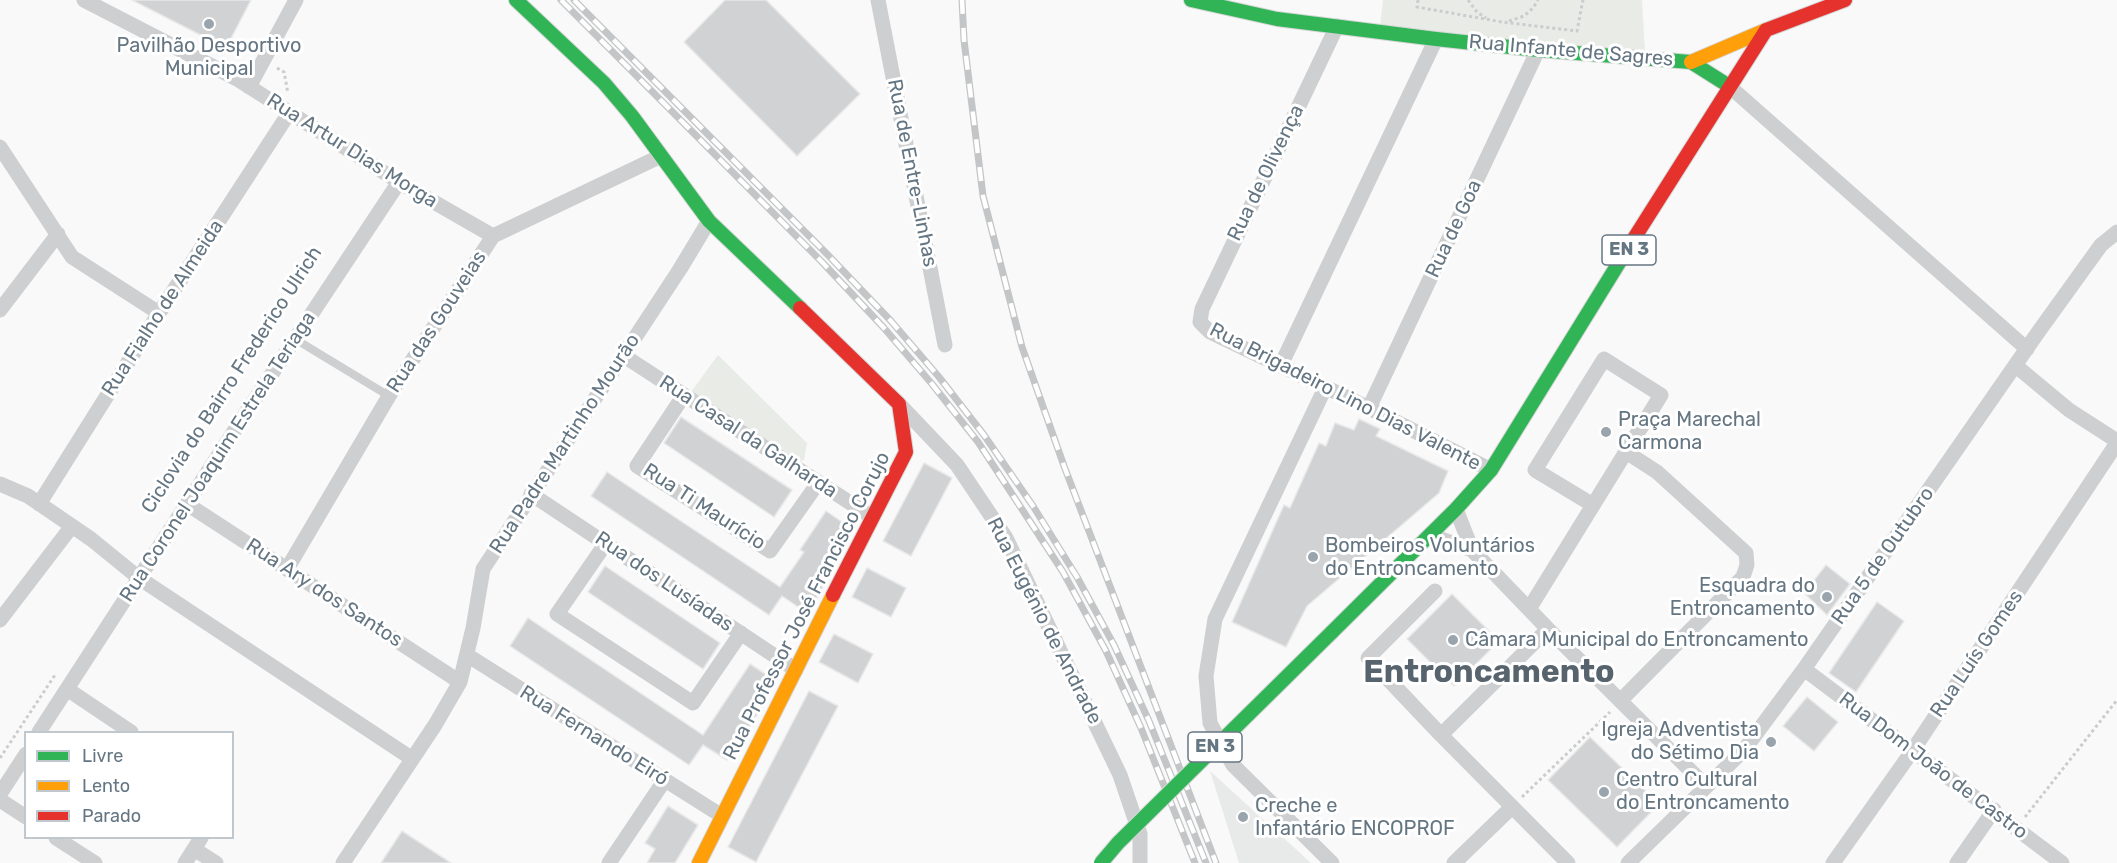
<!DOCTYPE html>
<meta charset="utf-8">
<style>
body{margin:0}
#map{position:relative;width:2117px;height:863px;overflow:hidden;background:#f9f9f9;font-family:Rubik,sans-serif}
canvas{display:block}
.legend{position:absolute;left:24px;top:731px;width:210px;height:108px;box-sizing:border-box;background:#fff;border:2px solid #c1c8cd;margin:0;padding:8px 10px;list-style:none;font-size:18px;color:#657683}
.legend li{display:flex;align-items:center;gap:12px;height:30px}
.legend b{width:30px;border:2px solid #c1c8cd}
</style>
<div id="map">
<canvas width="2117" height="863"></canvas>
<ul class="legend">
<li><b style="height:8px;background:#30b455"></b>Livre</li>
<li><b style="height:8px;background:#ff9f0a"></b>Lento</li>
<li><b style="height:8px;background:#e5322d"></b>Parado</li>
</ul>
</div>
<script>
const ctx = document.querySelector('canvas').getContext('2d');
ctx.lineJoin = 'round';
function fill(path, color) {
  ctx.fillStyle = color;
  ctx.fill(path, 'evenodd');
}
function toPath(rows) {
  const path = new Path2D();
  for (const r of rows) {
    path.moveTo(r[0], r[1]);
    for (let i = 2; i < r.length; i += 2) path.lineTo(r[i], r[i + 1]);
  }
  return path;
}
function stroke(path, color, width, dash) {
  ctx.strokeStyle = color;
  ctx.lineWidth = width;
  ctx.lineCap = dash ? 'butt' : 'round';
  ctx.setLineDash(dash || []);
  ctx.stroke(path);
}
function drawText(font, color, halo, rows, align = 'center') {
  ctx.font = font + ' Rubik,sans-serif';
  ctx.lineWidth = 6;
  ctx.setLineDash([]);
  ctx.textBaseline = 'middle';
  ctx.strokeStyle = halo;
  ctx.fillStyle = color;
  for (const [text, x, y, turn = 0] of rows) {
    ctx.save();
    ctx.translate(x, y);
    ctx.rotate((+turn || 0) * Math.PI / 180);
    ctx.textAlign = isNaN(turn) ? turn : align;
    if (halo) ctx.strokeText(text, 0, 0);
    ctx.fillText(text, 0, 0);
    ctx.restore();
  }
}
const built = toPath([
 [1210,771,1311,863,1239,863]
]);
const green = toPath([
 [1383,0,1642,0,1645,53,1380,27],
 [718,355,807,443,804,460,796,463,691,392]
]);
const building = toPath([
 [132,0,251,0,226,48,132,0],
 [725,0,766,0,860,94,797,156,684,42,725,0],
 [681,417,792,490,774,517,664,443,681,417],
 [1359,419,1380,429,1376,436,1448,471,1439,493,1307,606,1286,647,1232,622,1284,505,1290,508,1319,443,1326,446,1335,423,1354,430,1359,419],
 [924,463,952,478,911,556,883,541,924,463],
 [607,472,780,587,804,552,800,550,826,511,852,529,818,596,807,613,782,596,769,615,591,496,607,472],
 [1826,565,1850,584,1827,615,1804,593,1826,565],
 [605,566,720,643,703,669,588,592,605,566],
 [867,568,906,588,891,617,852,597,867,568],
 [1452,594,1499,641,1454,686,1407,639,1452,594],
 [1877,602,1904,621,1856,692,1829,673,1877,602],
 [528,618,703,735,750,664,776,681,764,704,727,760,703,745,689,765,510,646,528,618],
 [834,634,873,654,858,683,819,662,834,634],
 [809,691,838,706,756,862,728,847,809,691],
 [1807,697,1838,722,1814,751,1783,726,1807,697],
 [1590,737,1659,804,1617,847,1548,780,1590,737],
 [668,806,698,825,675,863,647,863,655,849,645,843,668,806],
 [402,831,451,863,381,863,402,831]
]);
const path = toPath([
 [1418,0,1417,7,1502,22,1577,31,1583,0],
 [1468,0,1477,12,1486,18],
 [1509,21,1524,16,1533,8,1538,0],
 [277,68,284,72,288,93],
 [0,758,55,675],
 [1522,797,1610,712],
 [2025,817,2117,700]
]);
const lane = toPath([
 [295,339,389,396]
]);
const street = toPath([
 [84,0,237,79,399,182,493,236],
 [878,0,945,345],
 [1337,26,1202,309,1200,322,1210,332,1369,408,1491,470],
 [1729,86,2027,349],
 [249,87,296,0],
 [0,147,72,257,159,313],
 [0,310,58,234],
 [624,356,872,517],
 [1281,365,1436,39],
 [2016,366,2069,410,2117,441],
 [1325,388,1215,619,1206,676,1210,723,1233,765,1332,863],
 [684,395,637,466,770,551,818,483],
 [899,404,957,465,1006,538,1120,775,1140,834,1140,863],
 [1369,408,1538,50],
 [0,484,28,496,91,539,139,578,411,758],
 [531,494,796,670],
 [39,504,159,313,289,113],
 [187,504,460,682],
 [1456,509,1472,550,1548,629,1706,786],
 [1430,535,1472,550],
 [606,543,557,614,693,703,741,633],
 [287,569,389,396,493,236,661,156],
 [1435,591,1368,658,1441,735,1568,863],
 [1529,609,1661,395,1604,359,1535,470,1593,505],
 [0,620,72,526],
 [467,655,722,816],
 [1804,669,2062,863],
 [67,689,131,732],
 [1621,700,1743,577,1747,565,1746,553,1657,472,1626,452],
 [39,732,242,419,399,182],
 [1441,735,1548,629],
 [0,794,26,754],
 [0,800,26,817],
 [56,838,95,863],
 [194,849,216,863],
 [185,863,201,838],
 [343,863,435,725,460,682,473,628,483,569,680,269,709,221],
 [609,863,664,781],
 [1454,863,1512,807],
 [1628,863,1744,750,1804,669,2039,331,2101,245,2117,232],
 [1833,863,1913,750,2117,443],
 [1957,863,1994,810]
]);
const fast = toPath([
 [516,0,604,83,632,116,709,221,800,308],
 [1191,0,1277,19,1436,39,1538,50,1691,62,1729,86],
 [1331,633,1456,509,1491,470,1633,240]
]);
const slow = toPath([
 [1691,62,1766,30],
 [699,863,833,595]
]);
const jam = toPath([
 [1633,240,1766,30,1845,0],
 [800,308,899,404,906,452,833,595]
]);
const rail = toPath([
 [561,0,822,262,884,328,932,384,978,442,1063,572,1106,651,1141,728,1195,863],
 [574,0,828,255,891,321,939,377,984,435,1033,506,1077,577,1114,645,1149,721,1206,863],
 [962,0,964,40,983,196,1022,347,1064,466,1216,863]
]);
const fastBridge = toPath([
 [1101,863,1118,843,1331,633]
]);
const markers = [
 [209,24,6,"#99a4ac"],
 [1606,432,6,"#99a4ac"],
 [1313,557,6,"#99a4ac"],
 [1827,597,6,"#99a4ac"],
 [1453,640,6,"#99a4ac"],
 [1771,742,6,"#99a4ac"],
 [1604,792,6,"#99a4ac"],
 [1243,817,6,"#99a4ac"]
];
const shields = [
 [1629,250,54],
 [1215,747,54]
];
const shieldNames = [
 ["EN 3",1629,250],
 ["EN 3",1215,747]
];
const poiNames = [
 ["Pavilhão Desportivo",209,46,"center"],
 ["Municipal",209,69,"center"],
 ["Praça Marechal",1618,420],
 ["Carmona",1618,443],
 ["Bombeiros Voluntários",1325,546],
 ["do Entroncamento",1325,569],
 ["Esquadra do",1815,586,"right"],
 ["Entroncamento",1815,609,"right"],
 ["Câmara Municipal do Entroncamento",1465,640],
 ["Igreja Adventista",1759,730,"right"],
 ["do Sétimo Dia",1759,753,"right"],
 ["Centro Cultural",1616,780],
 ["do Entroncamento",1616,803],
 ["Creche e",1255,806],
 ["Infantário ENCOPROF",1255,829]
];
const streetNames = [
 ["Rua Infante de Sagres",1571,51,5],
 ["Rua Artur Dias Morga",352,151,32],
 ["Rua de Entre-Linhas",912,173,79],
 ["Rua de Olivença",1266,173,-64],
 ["Rua de Goa",1454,229,-65],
 ["Rua Fialho de Almeida",163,308,-57],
 ["Rua das Gouveias",437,322,-57],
 ["Ciclovia do Bairro Frederico Ulrich",232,380,-57],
 ["Rua Brigadeiro Lino Dias Valente",1345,397,27],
 ["Rua Casal da Galharda",748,437,33],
 ["Rua Padre Martinho Mourão",565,444,-57],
 ["Rua Coronel Joaquim Estrela Teriaga",218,457,-57],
 ["Rua Ti Maurício",704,507,33],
 ["Rua 5 de Outubro",1883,556,-55],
 ["Rua dos Lusíadas",664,582,34],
 ["Rua Ary dos Santos",324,593,33],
 ["Rua Professor José Francisco Corujo",807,606,-63],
 ["Rua Eugénio de Andrade",1044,621,63],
 ["Rua Luís Gomes",1977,654,-56],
 ["Rua Fernando Eiró",594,736,32],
 ["Rua Dom João de Castro",1933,766,37]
];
const townNames = [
 ["Entroncamento",1489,673]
];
fill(built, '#e8e9e9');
fill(green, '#e8ebe6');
fill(building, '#d0d2d3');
stroke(building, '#e8e8e8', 1.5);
stroke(fast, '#d5d6d7', 16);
stroke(slow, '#d5d6d7', 16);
stroke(jam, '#d5d6d7', 16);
stroke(path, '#cbcccd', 3, [3, 3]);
stroke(lane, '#cecfd0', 8);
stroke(street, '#cecfd0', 15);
stroke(fast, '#30b455', 14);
stroke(slow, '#ff9f0a', 14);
stroke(jam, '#e5322d', 14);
stroke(rail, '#c3c5c6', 7);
stroke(rail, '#fff', 4.5, [14]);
stroke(fastBridge, '#d5d6d7', 16, []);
stroke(fastBridge, '#30b455', 14);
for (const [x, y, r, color] of markers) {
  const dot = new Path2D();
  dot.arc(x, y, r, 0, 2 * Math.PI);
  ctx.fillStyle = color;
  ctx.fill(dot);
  stroke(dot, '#fff', 2);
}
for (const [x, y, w] of shields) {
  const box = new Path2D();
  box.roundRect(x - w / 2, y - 15, w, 30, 4.5);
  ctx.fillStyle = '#fff';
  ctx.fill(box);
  stroke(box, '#657683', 1.5);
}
drawText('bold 18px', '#657683', null, shieldNames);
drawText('20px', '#657683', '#fff', poiNames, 'left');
drawText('20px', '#657683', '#fff', streetNames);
drawText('bold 32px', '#57646e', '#fff', townNames);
</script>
